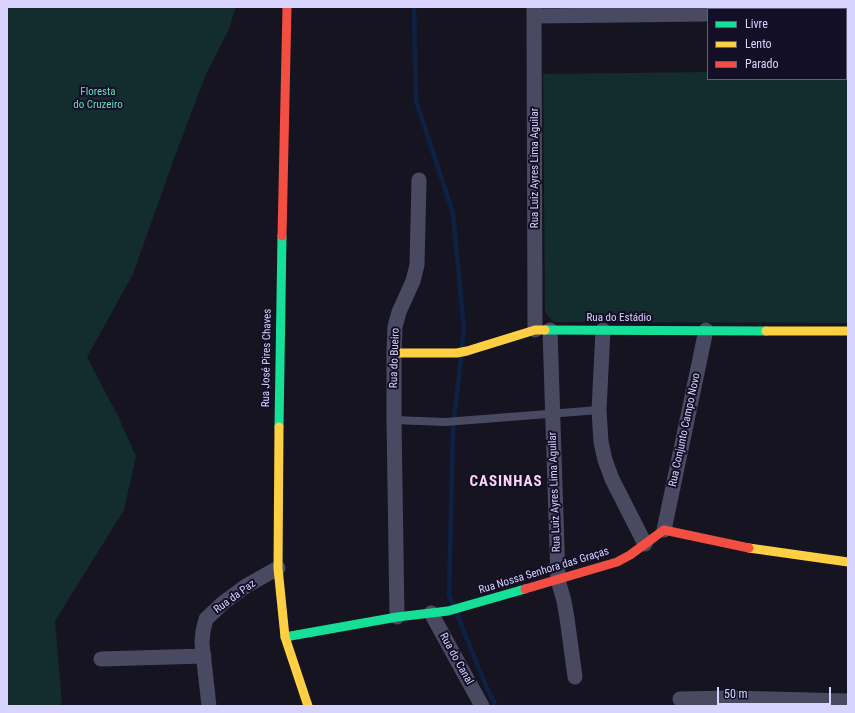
<!DOCTYPE html>
<meta charset="utf-8">
<style>
body{margin:0}
#map{position:relative;width:855px;height:713px;overflow:hidden;background:#161421;font-family:"Roboto Condensed",sans-serif}
canvas{display:block}
.frame{position:absolute;inset:0;border:8px solid #d9d4ff;pointer-events:none}
.legend{position:absolute;left:707px;top:8px;width:140px;height:72px;box-sizing:border-box;background:#130f26;border:1px solid #625e7d;margin:0;padding:5px 7px;list-style:none;font-size:12px;color:#d9d4ff}
.legend li{display:flex;align-items:center;gap:8px;height:20px}
.legend b{width:20px;border:1px solid #625e7d}
.scale{position:absolute;left:717px;top:687px;width:114px;height:18px;box-sizing:border-box;border:2px solid #d9d4ff;border-top:0;padding-left:5px;font-size:12px;line-height:14px;white-space:nowrap;color:#d9d4ff;-webkit-text-stroke:3px #130f26;paint-order:stroke}
</style>
<div id="map">
<canvas width="855" height="713"></canvas>
<div class="frame"></div>
<ul class="legend">
<li><b style="height:5px;background:#16e098"></b>Livre</li>
<li><b style="height:5px;background:#ffcf43"></b>Lento</li>
<li><b style="height:5px;background:#f24e42"></b>Parado</li>
</ul>
<div class="scale">50 m</div>
</div>
<script>
const ctx = document.querySelector('canvas').getContext('2d');
ctx.lineJoin = 'round';
function fill(path, color) {
  ctx.fillStyle = color;
  ctx.fill(path, 'evenodd');
}
function toPath(rows) {
  const path = new Path2D();
  for (const r of rows) {
    path.moveTo(r[0], r[1]);
    for (let i = 2; i < r.length; i += 2) path.lineTo(r[i], r[i + 1]);
  }
  return path;
}
function stroke(path, color, width, dash) {
  ctx.strokeStyle = color;
  ctx.lineWidth = width;
  ctx.lineCap = dash ? 'butt' : 'round';
  ctx.setLineDash(dash || []);
  ctx.stroke(path);
}
function drawText(font, color, halo, rows, align = 'center') {
  ctx.font = font + ' "Roboto Condensed",sans-serif';
  ctx.lineWidth = 4;
  ctx.setLineDash([]);
  ctx.textBaseline = 'middle';
  ctx.strokeStyle = halo;
  ctx.fillStyle = color;
  for (const [text, x, y, turn = 0] of rows) {
    ctx.save();
    ctx.translate(x, y);
    ctx.rotate((+turn || 0) * Math.PI / 180);
    ctx.textAlign = isNaN(turn) ? turn : align;
    if (halo) ctx.strokeText(text, 0, 0);
    ctx.fillText(text, 0, 0);
    ctx.restore();
  }
}
const green = toPath([
 [7,7,236,7,228,31,207,72,176,153,133,274,87,357,117,414,136,456,124,510,55,621,62,703,61,706,7,706],
 [846,71,848,71,848,323,553,322,545,312,543,74,708,72,708,79,846,79]
]);
const stream = toPath([
 [414,7,416,101,453,213,464,330,462,347],
 [453,604,449,596,453,429,461,358],
 [457,614,486,686,496,706]
]);
const lane = toPath([
 [394,420,445,422,599,410]
]);
const street = toPath([
 [534,7,535,330],
 [846,12,848,12],
 [535,16,708,14],
 [550,330,558,580,564,601,567,618,575,677],
 [603,330,599,410,601,442,605,460,612,479,645,544],
 [664,530,706,330],
 [431,613,482,706],
 [397,617,394,420,394,353,395,327,399,312,413,281,417,265,419,180],
 [101,659,204,656],
 [680,699,731,698,848,701],
 [209,706,202,643,203,631,206,619,223,603,246,586,278,568]
]);
const fast = toPath([
 [545,330,766,331],
 [279,427,282,236],
 [285,637,397,617,448,611,525,589]
]);
const slow = toPath([
 [766,331,848,331],
 [394,353,457,353,467,351,535,330,545,330],
 [279,427,278,568,285,637,308,706],
 [749,548,848,562]
]);
const jam = toPath([
 [282,236,287,7],
 [525,589,617,562,630,555,664,530,749,548]
]);
const parkNames = [
 ["Floresta",98,92],
 ["do Cruzeiro",98,105]
];
const streetNames = [
 ["Rua Luiz Ayres Lima Aguilar",535,168,-90],
 ["Rua do Estádio",619,318],
 ["Rua José Pires Chaves",267,358,-89],
 ["Rua do Bueiro",395,358,-88],
 ["Rua Conjunto Campo Novo",685,430,-78],
 ["Rua Luiz Ayres Lima Aguilar",555,492,-92],
 ["Rua Nossa Senhora das Graças",544,571,-17],
 ["Rua da Paz",235,597,-36],
 ["Rua do Canal",456,659,61]
];
const districtNames = [
 ["CASINHAS",506,482]
];
fill(green, '#132c2d');
stroke(stream, '#0d2144', 4.5);
stroke(lane, '#4a4962', 8);
stroke(street, '#4a4962', 15);
stroke(fast, '#16e098', 9);
stroke(slow, '#ffcf43', 9);
stroke(jam, '#f24e42', 9);
drawText('11px', '#5fe0c0', '#130f26', parkNames);
drawText('11px', '#d9d4ff', '#130f26', streetNames);
ctx.letterSpacing = '1px';
drawText('bold 15px', '#ffd6f0', '#130f26', districtNames);
ctx.letterSpacing = '0px';
</script>
